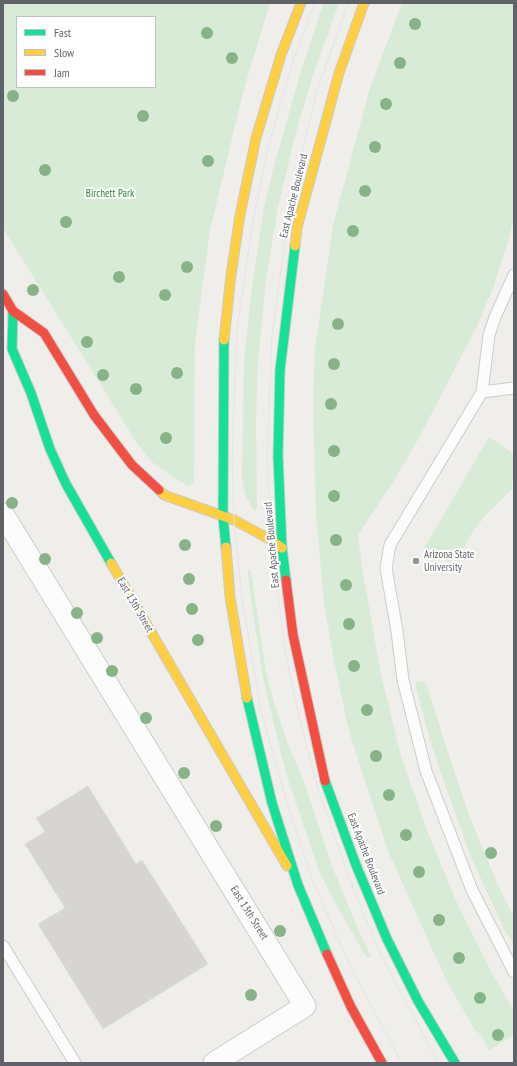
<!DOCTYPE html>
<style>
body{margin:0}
#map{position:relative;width:517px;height:1066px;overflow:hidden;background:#efeeea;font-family:"PT Sans Narrow",sans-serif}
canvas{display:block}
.frame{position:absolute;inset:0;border:4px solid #5f6368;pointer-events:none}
.legend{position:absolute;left:16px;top:16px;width:140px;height:72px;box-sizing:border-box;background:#fff;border:1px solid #bfc1c3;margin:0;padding:5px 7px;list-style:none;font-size:12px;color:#5f6368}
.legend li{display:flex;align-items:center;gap:8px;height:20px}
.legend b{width:20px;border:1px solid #bfc1c3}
</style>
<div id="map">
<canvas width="517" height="1066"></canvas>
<div class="frame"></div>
<ul class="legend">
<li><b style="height:5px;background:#16e098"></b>Fast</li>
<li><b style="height:5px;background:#ffcf43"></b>Slow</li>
<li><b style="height:5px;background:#f24e42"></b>Jam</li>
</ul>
</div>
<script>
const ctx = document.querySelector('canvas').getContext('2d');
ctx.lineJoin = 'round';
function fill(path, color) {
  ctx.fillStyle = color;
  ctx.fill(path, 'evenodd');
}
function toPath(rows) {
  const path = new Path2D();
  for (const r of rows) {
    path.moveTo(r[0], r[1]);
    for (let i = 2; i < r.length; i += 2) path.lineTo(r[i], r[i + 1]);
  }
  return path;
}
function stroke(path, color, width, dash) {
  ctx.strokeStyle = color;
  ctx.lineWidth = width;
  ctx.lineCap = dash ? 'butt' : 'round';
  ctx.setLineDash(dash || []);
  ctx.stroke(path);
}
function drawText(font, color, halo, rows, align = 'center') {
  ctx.font = font + ' "PT Sans Narrow",sans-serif';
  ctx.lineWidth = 4;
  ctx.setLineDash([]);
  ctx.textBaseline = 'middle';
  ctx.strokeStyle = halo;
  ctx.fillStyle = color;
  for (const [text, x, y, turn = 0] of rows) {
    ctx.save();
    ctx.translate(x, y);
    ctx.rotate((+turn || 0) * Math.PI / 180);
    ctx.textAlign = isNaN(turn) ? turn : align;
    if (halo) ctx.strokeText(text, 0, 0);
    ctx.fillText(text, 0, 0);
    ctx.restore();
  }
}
const green = toPath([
 [3,3,270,3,243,92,210,230,195,342,194,483,189,486,174,478,152,462,135,440,3,228],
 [17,17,155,17,155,87,17,87],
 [324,3,339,3,313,75,294,140,277,212,266,281,258,363,256,420,257,507,255,511,253,510,245,494,242,478,244,359,253,279,264,208,273,170,302,67],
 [402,3,514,3,514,216,509,238,493,288,476,328,447,384,420,436,393,482,358,535,362,567,381,675,401,756,427,830,457,903,493,975,514,1011,514,1035,489,1050,481,1035,475,1030,446,980,388,851,349,731,334,661,324,603,316,514,313,400,315,349,333,225,370,88],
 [489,437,514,454,512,489,486,515,473,531,463,550,451,562,423,550],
 [249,569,251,572,266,672,274,703,288,744,306,787,332,866,358,929,370,954,371,956,369,958,366,957,333,899,319,871,287,777,270,708,263,678,251,600,248,572],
 [416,681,424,682,427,685,444,740,469,815,497,883,514,917,514,945,503,927,471,857,453,807,432,747,416,688]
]);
const building = toPath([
 [88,786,136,864,142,860,208,964,103,1029,38,924,65,908,25,844,45,832,36,818,88,786]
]);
const lane = toPath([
 [514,275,495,317,489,335,482,392,390,545,386,568,397,631,403,680,426,771,472,890,514,972],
 [482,392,514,388],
 [3,946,75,1063]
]);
const street = toPath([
 [3,514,305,1006,214,1063]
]);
const fast = toPath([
 [13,311,12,349,31,393,50,449,66,484,111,563],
 [224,340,223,517,226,547],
 [286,580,282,548,278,456,280,370,295,246],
 [247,698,272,803,298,885,327,954],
 [325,781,356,865,387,939,418,1001,455,1063]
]);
const slow = toPath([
 [295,246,297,228,339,73,364,3],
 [224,340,231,275,240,215,256,138,281,55,301,3],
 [159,490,164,495,234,520,271,540,282,548],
 [226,547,230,597,247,698],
 [111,563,287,866]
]);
const jam = toPath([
 [3,294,13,311,44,333,94,415,132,465,159,490],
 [286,580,293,635,325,781],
 [327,954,351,1007,382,1063]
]);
const tram = toPath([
 [315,3,294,58,268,148,253,221,237,329,232,457,234,520,242,598,261,711,290,813,313,882,352,970,402,1063],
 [348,3,317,91,300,160,287,226,272,336,267,457,271,540,286,657,300,720,317,786,347,872,381,956,439,1063]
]);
const trees = [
 [415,24],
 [207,33],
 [232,58],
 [400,63],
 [13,96],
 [386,104],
 [143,116],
 [375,147],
 [208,161],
 [45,170],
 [365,191],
 [66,222],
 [353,231],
 [187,267],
 [119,277],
 [33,290],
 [165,295],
 [338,324],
 [87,342],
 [334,364],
 [177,373],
 [103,375],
 [136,389],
 [331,404],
 [166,438],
 [334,451],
 [334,496],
 [12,503],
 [336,540],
 [185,545],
 [45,559],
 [189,579],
 [346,585],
 [192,609],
 [77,613],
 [349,624],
 [97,638],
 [198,640],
 [354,666],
 [112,671],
 [367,710],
 [146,718],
 [376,756],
 [184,773],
 [389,795],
 [216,826],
 [406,835],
 [491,853],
 [419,872],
 [439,920],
 [280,931],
 [459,958],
 [251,995],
 [480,998],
 [498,1035]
];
const markers = [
 [416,561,4,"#919496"]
];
const parkNames = [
 ["Birchett Park",110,194]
];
const streetNames = [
 ["East Apache Boulevard",294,196,-76],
 ["East Apache Boulevard",272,545,-95],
 ["East 13th Street",135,605,60],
 ["East Apache Boulevard",366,854,69],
 ["East 13th Street",249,913,58]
];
const poiNames = [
 ["Arizona State",424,555],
 ["University",424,568]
];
fill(green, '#d8ebd6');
fill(building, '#d6d5d3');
stroke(building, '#deddd9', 1);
stroke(lane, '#cbcccc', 13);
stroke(street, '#cbcccc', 23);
stroke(fast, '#cacacb', 11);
stroke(slow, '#cacacb', 11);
stroke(jam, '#cacacb', 11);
stroke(lane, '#fdfcfc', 11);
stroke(street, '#fdfcfc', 21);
stroke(fast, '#16e098', 9);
stroke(slow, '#ffcf43', 9);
stroke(jam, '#f24e42', 9);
stroke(tram, '#e4e4e4', 1);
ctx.fillStyle = '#88b388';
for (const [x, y] of trees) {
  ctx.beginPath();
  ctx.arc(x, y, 6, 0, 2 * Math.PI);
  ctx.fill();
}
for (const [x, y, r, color] of markers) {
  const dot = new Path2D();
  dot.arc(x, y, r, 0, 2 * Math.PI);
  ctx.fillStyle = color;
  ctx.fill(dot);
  stroke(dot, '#fff', 1.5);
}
drawText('11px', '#348238', '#fff', parkNames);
drawText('11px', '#5f6368', '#fff', streetNames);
drawText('11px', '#5f6368', '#fff', poiNames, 'left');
</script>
